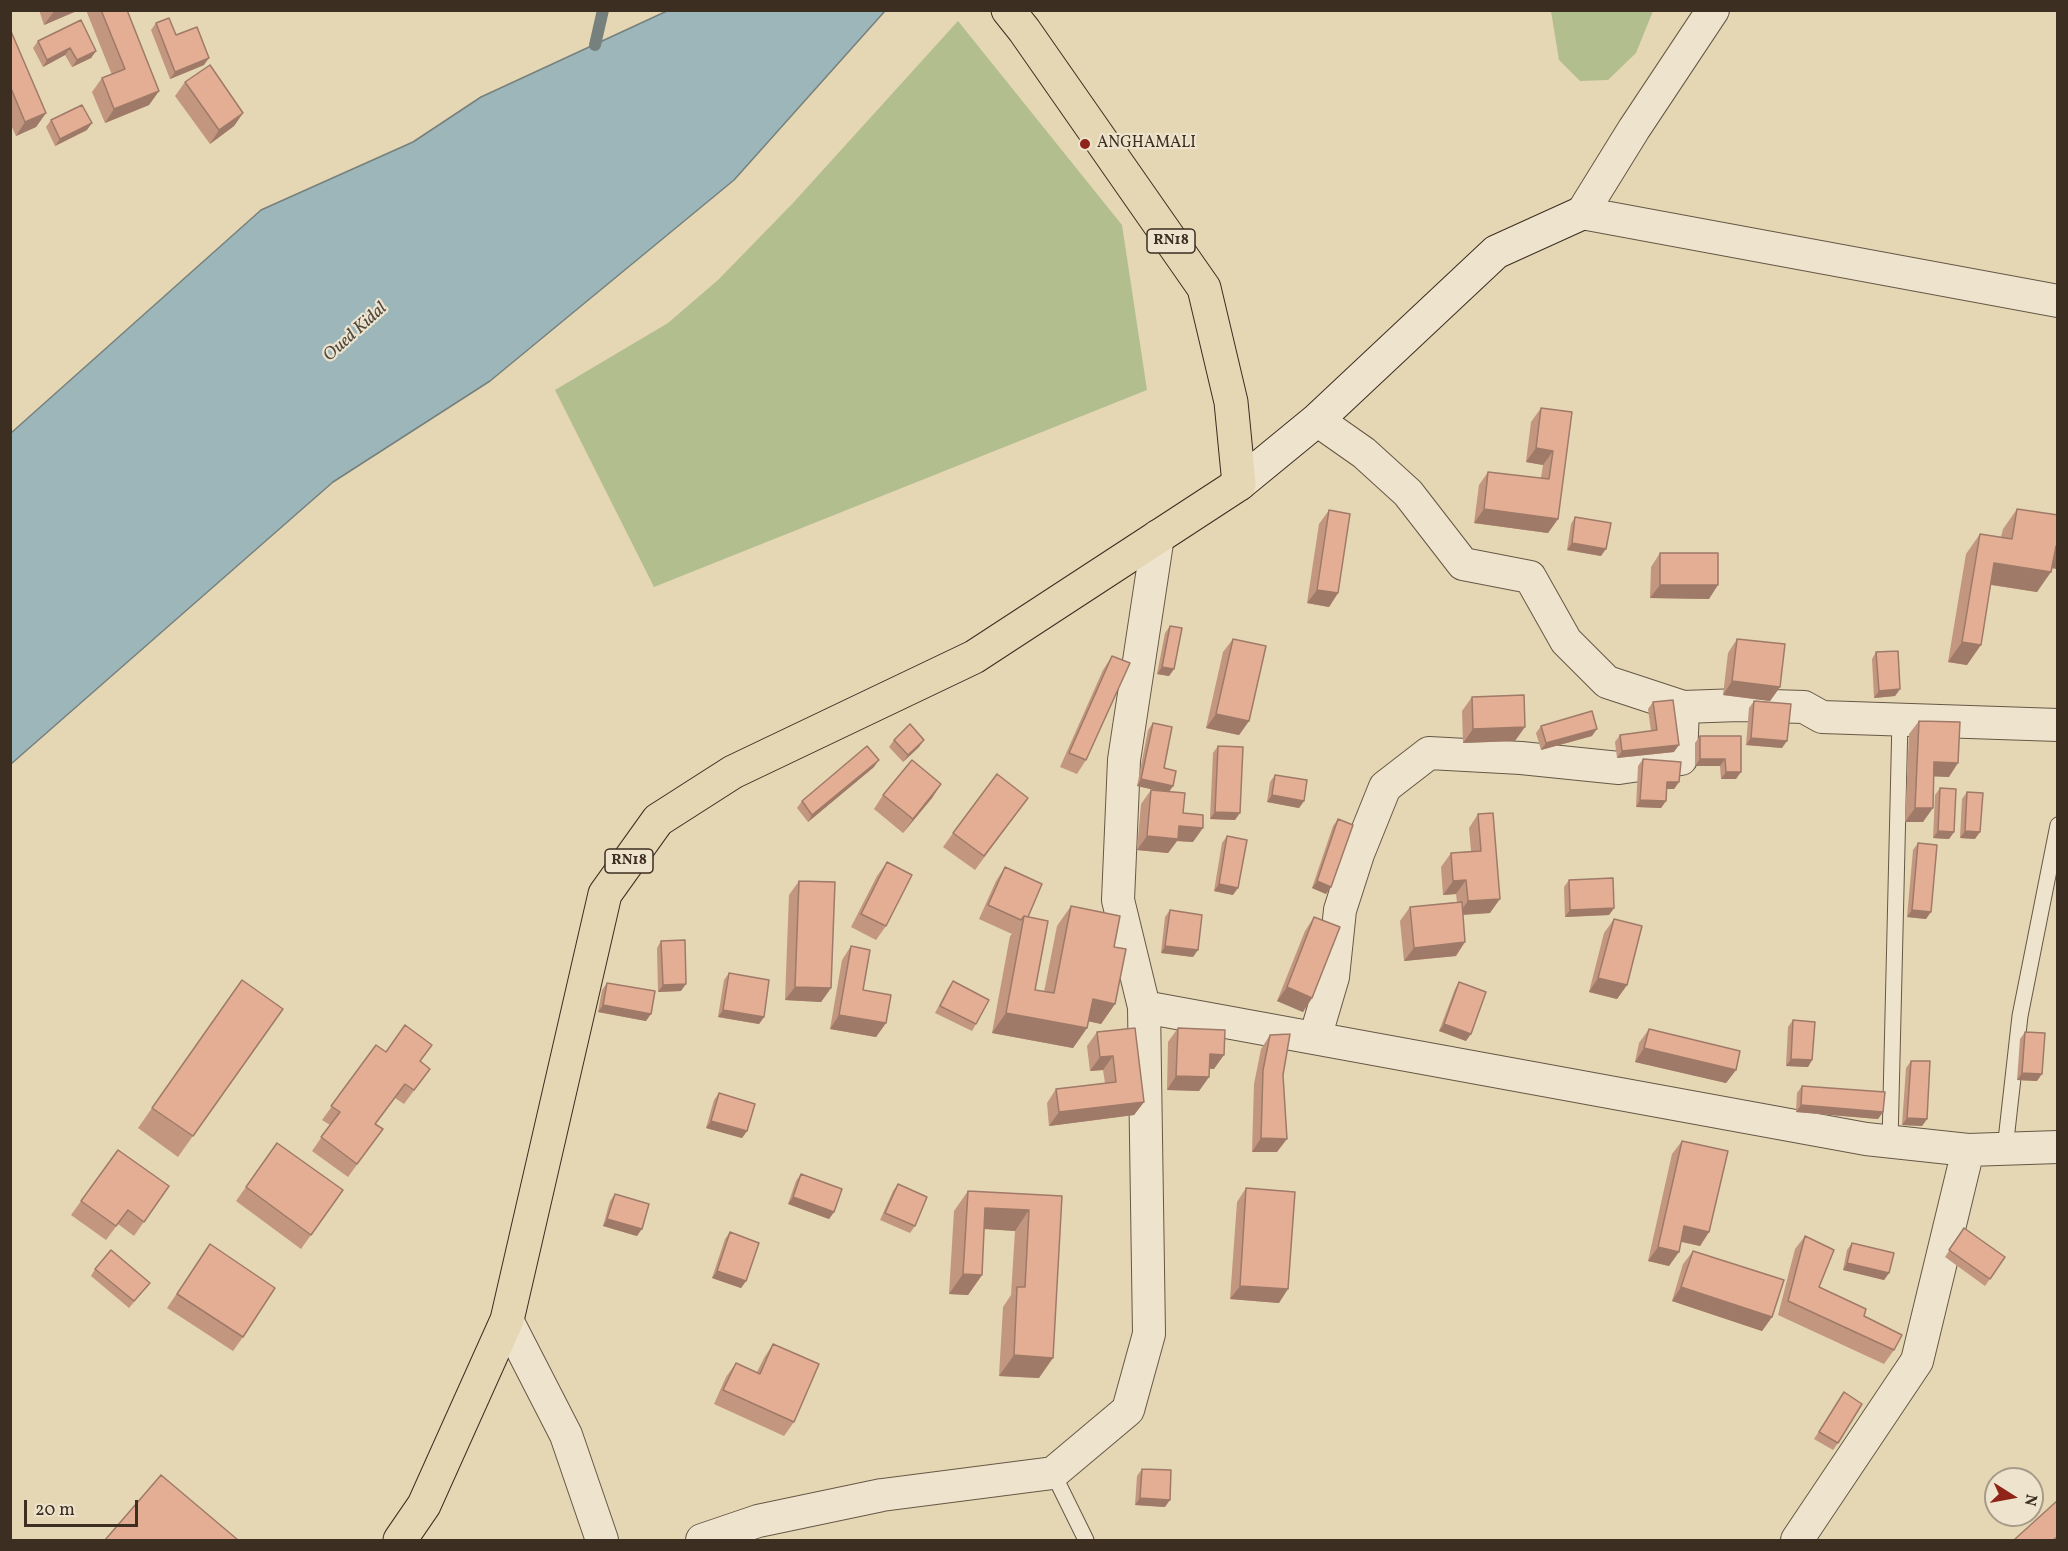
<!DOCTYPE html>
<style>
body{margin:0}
#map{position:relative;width:2068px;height:1551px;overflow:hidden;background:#e5d6b4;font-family:Vollkorn,serif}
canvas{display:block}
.frame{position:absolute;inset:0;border:12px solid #3c2e21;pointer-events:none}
.north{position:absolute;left:1984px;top:1467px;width:60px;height:60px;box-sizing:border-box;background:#eee4ce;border:2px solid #a79b89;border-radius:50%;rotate:101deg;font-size:16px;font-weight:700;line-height:24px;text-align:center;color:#3c2e21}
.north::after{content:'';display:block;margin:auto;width:21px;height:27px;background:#8f2418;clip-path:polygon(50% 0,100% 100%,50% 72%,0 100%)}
.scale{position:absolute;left:24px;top:1500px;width:114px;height:27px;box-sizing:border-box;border:3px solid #3c2e21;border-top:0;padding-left:8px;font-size:18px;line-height:21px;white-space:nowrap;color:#3c2e21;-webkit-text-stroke:4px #eee4ce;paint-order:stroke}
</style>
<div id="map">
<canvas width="2068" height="1551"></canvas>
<div class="frame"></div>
<div class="north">N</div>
<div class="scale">20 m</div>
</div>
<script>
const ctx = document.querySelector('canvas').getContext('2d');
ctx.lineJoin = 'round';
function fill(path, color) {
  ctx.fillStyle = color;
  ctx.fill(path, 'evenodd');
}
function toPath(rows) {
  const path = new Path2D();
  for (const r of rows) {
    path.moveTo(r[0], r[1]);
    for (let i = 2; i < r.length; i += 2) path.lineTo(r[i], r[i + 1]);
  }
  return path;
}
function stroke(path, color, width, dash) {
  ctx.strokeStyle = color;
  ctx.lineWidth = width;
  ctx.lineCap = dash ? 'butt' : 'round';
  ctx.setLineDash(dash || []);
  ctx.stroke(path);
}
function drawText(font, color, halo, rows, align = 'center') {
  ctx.font = font + ' Vollkorn,serif';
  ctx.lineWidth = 4.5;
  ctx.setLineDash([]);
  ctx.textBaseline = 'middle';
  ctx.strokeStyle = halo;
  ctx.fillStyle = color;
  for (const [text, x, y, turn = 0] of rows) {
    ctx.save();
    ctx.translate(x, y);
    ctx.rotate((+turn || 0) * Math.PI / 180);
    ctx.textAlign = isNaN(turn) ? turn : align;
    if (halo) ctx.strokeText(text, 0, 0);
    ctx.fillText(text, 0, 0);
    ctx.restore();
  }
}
const green = toPath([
 [1551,11,1551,10,1653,11,1636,53,1608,80,1580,81,1559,60],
 [958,21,1122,225,1147,390,654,587,555,390,668,323,718,280,793,203]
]);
const water = toPath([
 [667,11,885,11,734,180,490,381,333,482,11,764,11,433,261,210,413,142,481,97,667,11]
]);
const stream = toPath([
 [595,45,603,10]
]);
const lane = toPath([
 [1890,1142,1900,720],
 [2005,1149,2020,1016,2058,825],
 [1053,1473,1086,1540]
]);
const street = toPath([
 [1713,10,1634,129,1582,213,2058,301],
 [1317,420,1364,453,1408,493,1463,564,1530,577,1566,641,1607,682,1683,707],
 [1158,536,1124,760,1118,900,1144,1007,1866,1139,1968,1150,2058,1147],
 [1315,1038,1333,977,1340,910,1358,854,1385,787,1429,753,1521,758,1619,768,1681,759,1683,707,1739,705,1804,707,1822,717,2058,725],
 [507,1320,566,1435,602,1540],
 [702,1540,758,1521,882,1495,1053,1473,1128,1410,1149,1334,1144,1007],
 [1797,1540,1917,1361,1968,1150]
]);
const secondary = toPath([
 [1239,484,1317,420,1496,252,1582,213]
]);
const primary = toPath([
 [400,1540,424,1505,507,1320,605,894,658,820,733,772,974,657,1239,484,1231,402,1204,288,1024,30,1008,10]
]);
const wall = toPath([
 [39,10,79,10,44,25],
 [86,10,127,10,159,91,149,105,105,123,92,92,102,78,112,75],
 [156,23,176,35,204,65,170,79,151,30],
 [10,29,46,113,36,127,16,136,10,123],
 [38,41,96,51,91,58,72,67,65,55,43,67,33,48],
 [185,82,243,113,234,126,210,144,175,96],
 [51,120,87,130,55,146,46,127],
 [1541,408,1572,412,1558,519,1548,533,1474,523,1479,485,1488,472,1541,478,1543,465,1526,462,1531,422],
 [2017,509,2058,515,2058,569,2052,568,2037,592,1991,585,1967,665,1948,662,1966,554,1980,534,2001,537,2003,529],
 [1329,510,1338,593,1329,607,1307,603,1319,524],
 [1575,517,1601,556,1567,550,1571,524],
 [1660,553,1709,599,1650,598,1651,567],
 [1170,626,1174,669,1169,676,1157,674,1165,633],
 [1233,639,1249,721,1239,735,1206,728,1223,652],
 [1737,639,1780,687,1770,701,1723,695,1728,653],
 [1876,652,1900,689,1895,696,1874,698,1872,659],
 [1112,656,1086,760,1077,774,1060,767,1103,670],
 [1472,697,1515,741,1463,743,1462,711],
 [1754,701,1782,748,1746,745,1749,708],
 [1653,702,1674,752,1617,758,1615,742,1620,735,1651,731,1648,709],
 [1919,721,1949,777,1934,776,1923,822,1905,822,1909,734],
 [1153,723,1164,768,1173,786,1169,792,1183,813,1193,842,1177,841,1168,853,1137,850,1141,804,1151,790,1155,790,1137,786,1148,730],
 [1541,726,1592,736,1541,750,1536,733],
 [1700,736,1741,736,1736,779,1721,779,1720,766,1695,766,1695,743],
 [894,740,919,747,903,762,889,747],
 [1218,746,1235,820,1210,819,1213,753],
 [1643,759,1679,782,1674,789,1667,789,1666,801,1661,808,1636,807,1638,766],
 [874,767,808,822,797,808,802,801],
 [1275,775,1304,801,1299,808,1267,802,1270,782],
 [941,784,932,798,903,833,874,809,883,795],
 [1940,788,1954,832,1949,839,1933,838,1935,795],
 [1967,792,1975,839,1960,838,1962,799],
 [1028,798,975,870,943,847,953,833],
 [1478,814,1490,913,1463,915,1456,956,1404,961,1400,921,1410,907,1457,902,1456,894,1443,895,1441,867,1451,853,1471,851,1469,828],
 [1338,819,1331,887,1326,894,1312,888,1333,826],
 [1227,836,1233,895,1214,891,1222,843],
 [1918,843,1926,919,1907,917,1913,850],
 [887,862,886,926,876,940,851,927,877,876],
 [1005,867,1028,917,1035,990,1044,992,1057,926,1071,906,1114,947,1115,1004,1101,1024,1088,1021,1087,1028,1073,1048,992,1033,1010,936,1012,934,979,919,996,881],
 [1569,880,1614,908,1609,915,1565,917,1564,887],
 [799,881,831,988,821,1002,785,1000,789,895],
 [1170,910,1193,957,1161,953,1165,917],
 [1314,917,1312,998,1303,1012,1277,1001,1305,931],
 [1614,919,1627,985,1617,999,1589,992,1604,933],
 [661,941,681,991,658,992,657,948],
 [851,946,863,990,886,1023,876,1037,830,1029,842,960],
 [729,973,764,1017,759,1024,718,1017,724,980],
 [953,981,976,1024,972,1031,935,1013,948,988],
 [1459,982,1466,1041,1439,1031,1455,989],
 [607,983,646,1021,598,1012,602,990],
 [283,1009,178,1157,138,1128,152,1108],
 [1793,1020,1812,1060,1808,1067,1786,1066,1788,1027],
 [1178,1028,1214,1069,1209,1068,1209,1077,1199,1091,1167,1090,1168,1042],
 [1649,1029,1736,1070,1726,1083,1635,1062,1639,1043],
 [1097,1032,1144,1102,1134,1115,1049,1126,1047,1103,1056,1089,1105,1083,1103,1070,1090,1071,1087,1046],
 [2025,1032,2037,1081,2017,1080,2020,1039],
 [1270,1035,1283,1075,1277,1152,1252,1152,1254,1084,1261,1049],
 [376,1045,386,1052,420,1061,430,1069,404,1104,395,1098,376,1124,383,1129,348,1177,312,1151,330,1125,322,1120],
 [1911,1061,1927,1119,1922,1126,1902,1125,1906,1068],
 [1802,1086,1883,1112,1878,1119,1796,1112,1797,1093],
 [719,1093,747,1131,742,1138,706,1128,714,1100],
 [1682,1141,1709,1232,1700,1246,1681,1242,1669,1266,1648,1261,1672,1154],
 [277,1143,343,1190,301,1249,236,1201],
 [118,1150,169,1186,134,1236,118,1224,106,1240,71,1215],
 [801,1174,834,1212,829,1219,788,1204,796,1181],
 [898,1184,915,1226,910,1233,880,1220,893,1191],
 [1246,1188,1279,1303,1230,1299,1237,1202],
 [968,1191,1062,1196,1039,1378,999,1376,1003,1307,1011,1295,1015,1231,984,1229,982,1275,968,1295,949,1294,954,1211],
 [615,1194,637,1236,603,1226,610,1201],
 [1964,1228,2005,1257,1985,1286,1945,1257],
 [730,1232,746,1281,741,1288,712,1278,725,1239],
 [1805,1236,1819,1287,1864,1316,1894,1350,1884,1364,1778,1315,1795,1249],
 [1852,1243,1889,1273,1884,1280,1843,1270,1847,1250],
 [210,1244,243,1337,233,1351,167,1308],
 [1693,1251,1772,1317,1762,1331,1672,1301,1683,1264],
 [95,1269,150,1283,129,1308,91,1276],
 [773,1344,794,1422,784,1436,714,1404,726,1377,736,1363,757,1372,764,1358],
 [1844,1392,1838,1443,1833,1450,1814,1439],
 [1142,1469,1165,1507,1135,1505,1137,1476]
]);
const shadedWall = toPath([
 [55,10,79,10,44,25],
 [70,48,65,55,43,67,47,60],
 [96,51,91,58,72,67,77,60],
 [209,58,204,65,170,79,175,72],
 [159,91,149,105,105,123,114,109],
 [46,113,36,127,16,136,25,122],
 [243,113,234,126,210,144,219,130],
 [92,123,87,130,55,146,60,139],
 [1536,448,1553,451,1543,465,1526,462],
 [1484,509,1558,519,1548,533,1474,523],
 [1572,543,1606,549,1601,556,1567,550],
 [2056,546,2058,547,2058,569,2042,567],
 [1994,563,2051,572,2037,592,1980,583],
 [1660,585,1718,585,1709,599,1650,598],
 [1317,590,1338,593,1329,607,1307,603],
 [1962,642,1981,645,1967,665,1948,662],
 [1162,667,1174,669,1169,676,1157,674],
 [1732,681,1780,687,1770,701,1723,695],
 [1900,689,1895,696,1874,698,1879,691],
 [1216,714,1249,721,1239,735,1206,728],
 [1525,727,1515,741,1463,743,1473,729],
 [1597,729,1592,736,1541,750,1546,743],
 [1751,738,1787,741,1782,748,1746,745],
 [924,740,919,747,903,762,908,755],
 [1679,745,1674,752,1617,758,1622,751],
 [1700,759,1725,759,1720,766,1695,766],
 [879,760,874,767,808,822,812,815],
 [1934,762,1958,763,1949,777,1924,776],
 [1726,772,1741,772,1736,779,1721,779],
 [1141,779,1173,786,1168,793,1137,786],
 [1667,782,1679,782,1674,789,1662,789],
 [941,784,932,798,903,833,913,819],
 [1272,795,1304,801,1299,808,1267,802],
 [1640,800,1666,801,1661,808,1636,807],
 [1915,808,1933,808,1923,822,1905,822],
 [1215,812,1240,813,1235,820,1210,819],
 [1179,826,1203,828,1193,842,1177,841,1168,853,1137,850,1147,836],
 [1938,831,1954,832,1949,839,1933,838],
 [1965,831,1980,832,1975,839,1960,838],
 [1466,880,1456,894,1443,895,1453,881],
 [1317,881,1331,887,1326,894,1312,888],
 [1219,884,1238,888,1233,895,1214,891],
 [1500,899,1490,913,1458,915,1468,901],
 [1614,908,1609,915,1565,917,1570,910],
 [1912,910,1931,912,1926,919,1907,917],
 [1465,942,1456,956,1404,961,1414,948],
 [1165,946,1198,950,1193,957,1161,953],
 [1598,978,1627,985,1617,999,1589,992],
 [686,984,681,991,658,992,663,985],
 [795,987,831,988,821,1002,785,1000],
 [1287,987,1312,998,1303,1012,1277,1001],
 [1093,999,1115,1004,1101,1024,1078,1019],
 [603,1005,651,1014,646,1021,598,1012],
 [723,1010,764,1017,759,1024,718,1017],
 [1006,1013,1087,1028,1073,1048,992,1033],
 [839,1015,886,1023,876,1037,830,1029],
 [1444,1024,1471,1034,1466,1041,1439,1031],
 [1644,1048,1736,1070,1726,1083,1635,1062],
 [1210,1054,1224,1055,1214,1069,1200,1068],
 [1113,1056,1103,1070,1090,1071,1100,1057],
 [1791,1059,1812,1060,1808,1067,1786,1066],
 [2022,1073,2042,1074,2037,1081,2017,1080],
 [1176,1076,1209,1077,1199,1091,1167,1090],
 [1144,1102,1134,1115,1049,1126,1059,1112],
 [1801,1105,1883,1112,1878,1119,1796,1112],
 [1907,1118,1927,1119,1922,1126,1902,1125],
 [711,1121,747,1131,742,1138,706,1128],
 [1261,1138,1287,1139,1277,1152,1252,1152],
 [793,1197,834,1212,829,1219,788,1204],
 [985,1208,1029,1210,1015,1231,971,1228],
 [607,1219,642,1229,637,1236,603,1226],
 [1684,1226,1709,1232,1700,1246,1675,1240],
 [1658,1247,1679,1252,1669,1266,1648,1261],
 [1847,1263,1889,1273,1884,1280,1843,1270],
 [717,1271,746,1281,741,1288,712,1278],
 [963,1274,982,1275,968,1295,949,1294],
 [1240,1286,1288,1289,1279,1303,1230,1299],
 [1681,1287,1772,1317,1762,1331,1672,1301],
 [1014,1355,1053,1358,1039,1378,999,1376],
 [1140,1498,1170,1500,1165,1507,1135,1505]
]);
const building = toPath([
 [101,10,127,10,159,91,114,109,102,78,125,69,101,10],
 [169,18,176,35,197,27,209,58,175,72,156,23,169,18],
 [81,20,96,51,77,60,70,48,47,60,38,41,81,20],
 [10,29,46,113,25,122,10,86,10,29],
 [210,65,243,113,219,130,185,82,210,65],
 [82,105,92,123,60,139,51,120,82,105],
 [1541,408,1572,412,1558,519,1484,509,1488,472,1549,479,1553,451,1536,448,1541,408],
 [2017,509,2058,515,2058,547,2056,546,2051,572,1994,563,1981,645,1962,642,1980,534,2012,539,2017,509],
 [1329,510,1350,514,1338,593,1317,590,1329,510],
 [1575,517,1611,523,1606,549,1572,543,1575,517],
 [1660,553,1718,553,1718,585,1660,585,1660,553],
 [1170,626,1182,628,1174,669,1162,667,1170,626],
 [1233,639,1266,646,1249,721,1216,714,1233,639],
 [1737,639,1785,644,1780,687,1732,681,1737,639],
 [1898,651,1900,689,1879,691,1876,652,1898,651],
 [1112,656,1130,663,1086,760,1069,753,1112,656],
 [1524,695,1525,727,1473,729,1472,697,1524,695],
 [1673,700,1679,745,1622,751,1620,735,1657,730,1653,702,1673,700],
 [1754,701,1791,704,1787,741,1751,738,1754,701],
 [1592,711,1597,729,1546,743,1541,726,1592,711],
 [1919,721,1960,722,1958,763,1934,762,1933,808,1915,808,1919,721],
 [1153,723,1172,727,1164,768,1176,771,1173,786,1141,779,1153,723],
 [910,724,924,740,908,755,894,740,910,724],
 [1700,736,1741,736,1741,772,1726,772,1725,759,1700,759,1700,736],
 [867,746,879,760,812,815,802,801,867,746],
 [1218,746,1243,747,1240,813,1215,812,1218,746],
 [1643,759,1681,762,1679,782,1667,782,1666,801,1640,800,1643,759],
 [912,760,941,784,913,819,883,795,912,760],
 [997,774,1028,798,984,856,953,833,997,774],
 [1275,775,1307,780,1304,801,1272,795,1275,775],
 [1940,788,1956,789,1954,832,1938,831,1940,788],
 [1151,790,1185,793,1183,813,1203,815,1203,828,1179,826,1178,839,1147,836,1151,790],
 [1967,792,1983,793,1980,832,1965,831,1967,792],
 [1493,813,1500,899,1468,901,1466,880,1453,881,1451,853,1481,851,1478,814,1493,813],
 [1338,819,1353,825,1331,887,1317,881,1338,819],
 [1227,836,1247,840,1238,888,1219,884,1227,836],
 [1918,843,1937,845,1931,912,1912,910,1918,843],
 [887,862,912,875,886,926,861,914,887,862],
 [1005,867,1042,884,1028,917,1024,916,1021,920,988,905,1005,867],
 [1613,878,1614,908,1570,910,1569,880,1613,878],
 [799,881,835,882,831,988,795,987,799,881],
 [1462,902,1465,942,1414,948,1410,907,1462,902],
 [1071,906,1120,916,1114,947,1126,949,1115,1004,1093,999,1087,1028,1006,1013,1024,916,1048,921,1035,990,1054,993,1071,906],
 [1170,910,1202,915,1198,950,1165,946,1170,910],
 [1314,917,1340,927,1312,998,1287,987,1314,917],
 [1614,919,1642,926,1627,985,1598,978,1614,919],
 [685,940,686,984,663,985,661,941,685,940],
 [851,946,870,950,863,990,891,995,886,1023,839,1015,851,946],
 [729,973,769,980,764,1017,723,1010,729,973],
 [242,980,283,1009,193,1136,152,1108,242,980],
 [953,981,989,1000,976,1024,940,1006,953,981],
 [1459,982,1486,992,1471,1034,1444,1024,1459,982],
 [607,983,655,991,651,1014,603,1005,607,983],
 [1793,1020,1815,1022,1812,1060,1791,1059,1793,1020],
 [405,1025,432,1045,420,1061,430,1069,414,1090,405,1084,375,1124,383,1129,357,1164,321,1137,340,1112,331,1106,376,1045,386,1052,405,1025],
 [1135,1028,1144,1102,1059,1112,1056,1089,1116,1082,1113,1056,1100,1057,1097,1032,1135,1028],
 [1178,1028,1225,1030,1224,1055,1210,1054,1209,1077,1176,1076,1178,1028],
 [1649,1029,1740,1051,1736,1070,1644,1048,1649,1029],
 [2025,1032,2045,1033,2042,1074,2022,1073,2025,1032],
 [1290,1034,1283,1075,1287,1139,1261,1138,1263,1070,1270,1035,1290,1034],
 [1911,1061,1930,1061,1927,1119,1907,1118,1911,1061],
 [1802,1086,1885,1092,1883,1112,1801,1105,1802,1086],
 [719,1093,755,1104,747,1131,711,1121,719,1093],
 [1682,1141,1728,1151,1709,1232,1684,1226,1679,1252,1658,1247,1682,1141],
 [277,1143,343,1190,311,1235,246,1187,277,1143],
 [118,1150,169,1186,144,1222,128,1210,116,1226,81,1201,118,1150],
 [801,1174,842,1189,834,1212,793,1197,801,1174],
 [898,1184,927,1197,915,1226,885,1213,898,1184],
 [1246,1188,1295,1192,1288,1289,1240,1286,1246,1188],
 [968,1191,1062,1196,1053,1358,1014,1355,1017,1287,1025,1287,1029,1210,985,1208,982,1275,963,1274,968,1191],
 [615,1194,649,1204,642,1229,607,1219,615,1194],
 [1964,1228,2005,1257,1990,1279,1949,1250,1964,1228],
 [730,1232,759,1243,746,1281,717,1271,730,1232],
 [1805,1236,1834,1250,1819,1287,1866,1309,1864,1316,1902,1335,1894,1350,1788,1301,1805,1236],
 [1852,1243,1894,1253,1889,1273,1847,1263,1852,1243],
 [210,1244,275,1288,243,1337,177,1294,210,1244],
 [111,1250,150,1283,134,1301,95,1269,111,1250],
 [1693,1251,1784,1280,1772,1317,1681,1287,1693,1251],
 [773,1344,819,1364,794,1422,723,1390,736,1363,760,1374,773,1344],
 [1844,1392,1862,1404,1838,1443,1819,1432,1844,1392],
 [1142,1469,1171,1470,1170,1500,1140,1498,1142,1469],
 [161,1475,238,1540,105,1540,161,1475],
 [2058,1500,2058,1536,2053,1540,2017,1540,2015,1539,2058,1500]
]);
const markers = [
 [1085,144,6,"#8f2418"]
];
const shields = [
 [1171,241,48],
 [629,861,48]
];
const shieldNames = [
 ["RN18",1171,241],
 ["RN18",629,861]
];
const poiNames = [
 ["ANGHAMALI",1097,144]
];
const waterNames = [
 ["Oued Kidal",356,333,-42]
];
fill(green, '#b3be8e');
fill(water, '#9cb6b9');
stroke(water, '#76807c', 1.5);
stroke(stream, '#76807c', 12);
stroke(lane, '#665846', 17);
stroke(street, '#665846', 34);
stroke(secondary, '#3c2e21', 35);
stroke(primary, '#3c2e21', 35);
stroke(lane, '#eee4ce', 15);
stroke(street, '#eee4ce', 32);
stroke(secondary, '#eee4ce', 33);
stroke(primary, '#e5d6b4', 33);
fill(wall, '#c3967f');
fill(shadedWall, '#9f7a68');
fill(building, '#e3ae94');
stroke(building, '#9f7a68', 1.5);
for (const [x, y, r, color] of markers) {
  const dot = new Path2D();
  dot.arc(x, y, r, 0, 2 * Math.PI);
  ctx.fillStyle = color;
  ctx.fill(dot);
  stroke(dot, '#eee4ce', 2);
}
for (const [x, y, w] of shields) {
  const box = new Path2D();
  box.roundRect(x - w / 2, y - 12, w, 24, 4.5);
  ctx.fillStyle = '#eee4ce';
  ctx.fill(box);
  stroke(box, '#3c2e21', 1.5);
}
drawText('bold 15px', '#3c2e21', null, shieldNames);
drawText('16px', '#3c2e21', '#eee4ce', poiNames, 'left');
drawText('italic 18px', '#4f493f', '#eee4ce', waterNames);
</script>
